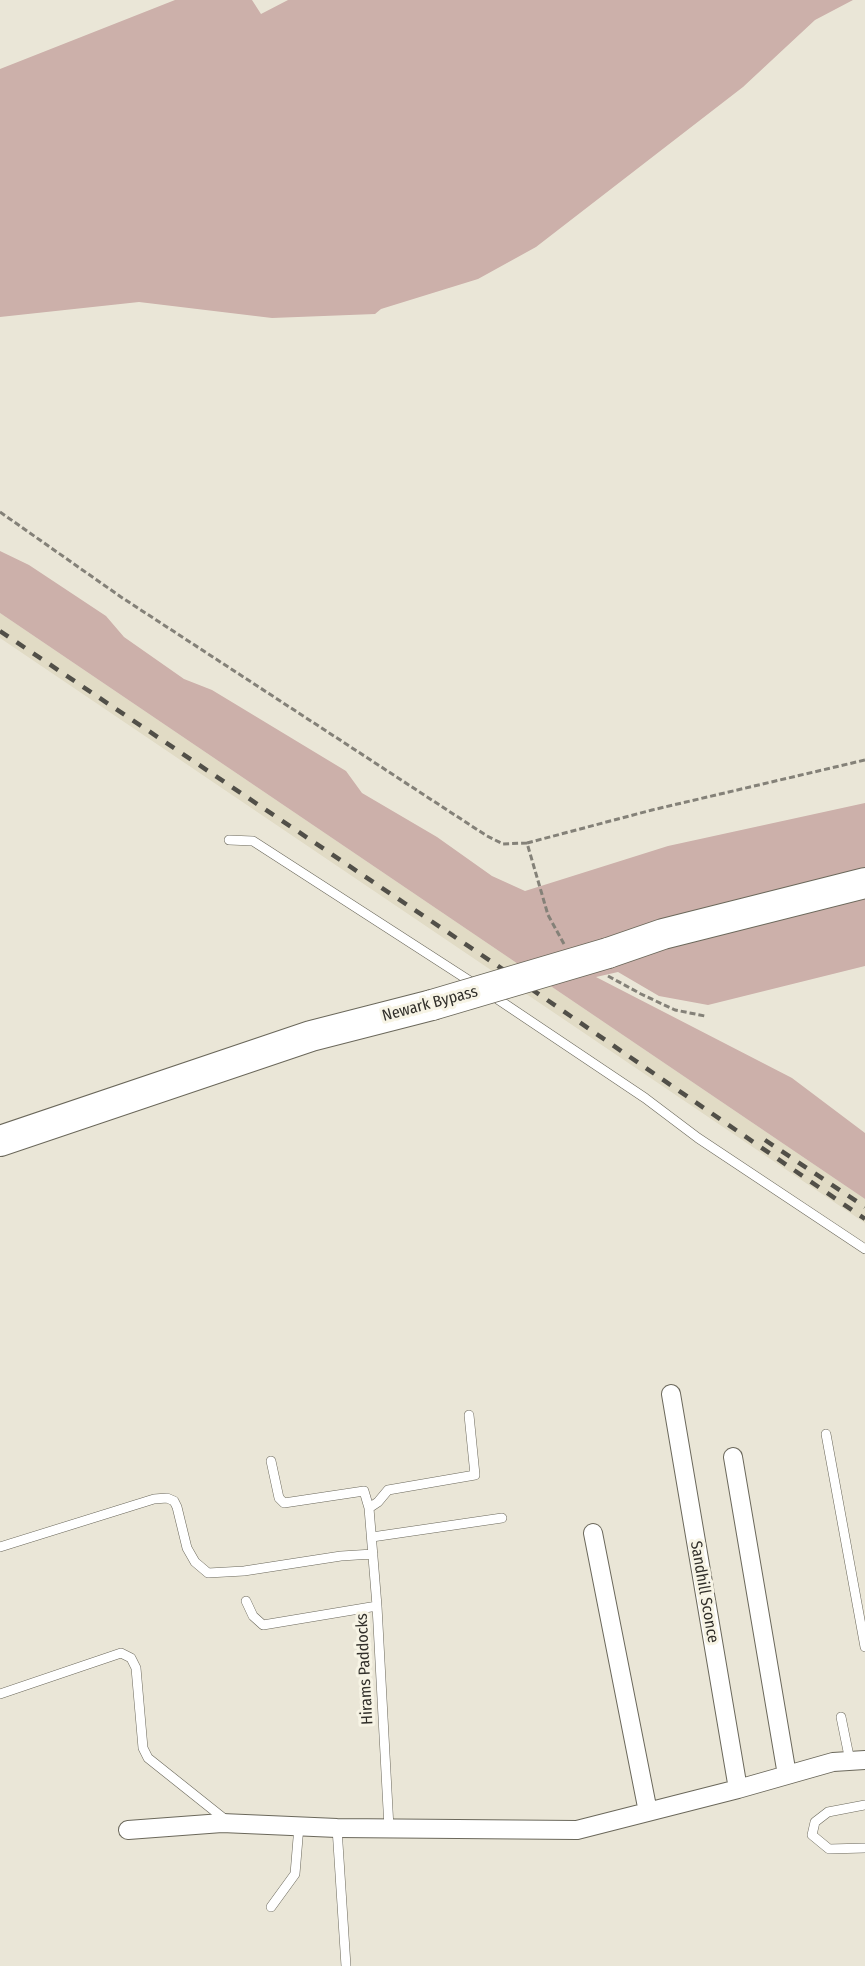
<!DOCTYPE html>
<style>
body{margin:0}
canvas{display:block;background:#eae6d7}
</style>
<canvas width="865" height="1966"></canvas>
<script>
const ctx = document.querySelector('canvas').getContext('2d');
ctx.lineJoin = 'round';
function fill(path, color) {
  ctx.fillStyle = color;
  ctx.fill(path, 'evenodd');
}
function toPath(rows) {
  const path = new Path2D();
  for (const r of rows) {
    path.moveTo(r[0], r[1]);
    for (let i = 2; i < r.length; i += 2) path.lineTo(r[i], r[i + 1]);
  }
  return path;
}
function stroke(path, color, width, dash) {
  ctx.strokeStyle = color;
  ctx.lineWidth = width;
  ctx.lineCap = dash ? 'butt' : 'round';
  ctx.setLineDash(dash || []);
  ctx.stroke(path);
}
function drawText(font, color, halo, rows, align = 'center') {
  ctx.font = font + ' "Fira Sans Condensed",sans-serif';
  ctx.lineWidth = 6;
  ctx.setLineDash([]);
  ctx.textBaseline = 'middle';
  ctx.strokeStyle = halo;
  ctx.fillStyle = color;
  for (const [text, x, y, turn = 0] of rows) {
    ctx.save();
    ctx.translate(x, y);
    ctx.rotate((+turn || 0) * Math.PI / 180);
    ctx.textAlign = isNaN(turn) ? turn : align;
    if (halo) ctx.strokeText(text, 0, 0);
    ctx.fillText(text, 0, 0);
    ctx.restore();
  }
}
const built = toPath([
 [0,613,865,1199,865,1223,0,638]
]);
const green = toPath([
 [175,0,252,0,261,14,288,0,853,0,815,20,743,87,536,247,478,279,381,309,375,314,272,318,139,302,0,317,0,69],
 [0,551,29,565,106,616,124,637,184,679,212,690,346,771,362,793,437,837,492,876,525,891,668,846,865,803,865,966,708,1005,659,996,618,972,596,977,792,1078,865,1133,865,1199,0,613]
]);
const path = toPath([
 [0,512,121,597,487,836,503,844,527,843,548,915,564,944],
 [527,843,652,810,865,760],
 [608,976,641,994,675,1010,705,1016]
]);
const service = toPath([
 [229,840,253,841,476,985],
 [490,994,645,1098,698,1138,865,1249],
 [826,1434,865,1647],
 [271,1461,279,1498,284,1503,364,1491,369,1508,377,1606,389,1828],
 [369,1508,378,1502,388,1490,475,1475,469,1415],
 [372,1537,502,1518],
 [0,1547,154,1499,167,1498,174,1501,177,1507,187,1548,195,1562,208,1573,244,1571,341,1556,373,1554],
 [246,1601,253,1616,263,1625,377,1606],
 [0,1694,121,1653,131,1658,136,1668,143,1748,148,1758,227,1821],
 [841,1717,850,1761],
 [865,1805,828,1812,815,1822,812,1835,829,1849,865,1848],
 [337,1828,346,1966],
 [271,1907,295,1874,299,1826]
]);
const minor = toPath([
 [671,1394,738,1789],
 [733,1457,787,1775],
 [593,1533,648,1812],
 [128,1830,222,1823,337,1828,577,1830,738,1789,833,1762,865,1760]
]);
const trunk = toPath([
 [608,953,663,934,865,883],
 [0,1141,311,1036,432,1005]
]);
const rail = toPath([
 [0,631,495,964,865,1219],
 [765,1140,865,1207]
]);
const trunkBridge = toPath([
 [432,1005,608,953]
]);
const streetNames = [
 ["Newark Bypass",430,1004,-15],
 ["Sandhill Sconce",704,1592,80],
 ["Hirams Paddocks",365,1669,-93]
];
fill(built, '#e1dbc5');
fill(green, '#ccb0aa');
stroke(service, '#6b685b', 10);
stroke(minor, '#6b685b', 20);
stroke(trunk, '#6b685b', 32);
stroke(path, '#848178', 3, [6, 3]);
stroke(service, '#fff', 9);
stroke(minor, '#fff', 18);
stroke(trunk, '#fff', 30);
stroke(rail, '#514f48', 4.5, [10, 10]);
stroke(trunkBridge, '#6b685b', 32, []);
stroke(trunkBridge, '#fff', 30);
drawText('16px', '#302e29', '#f7f4e5', streetNames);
</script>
